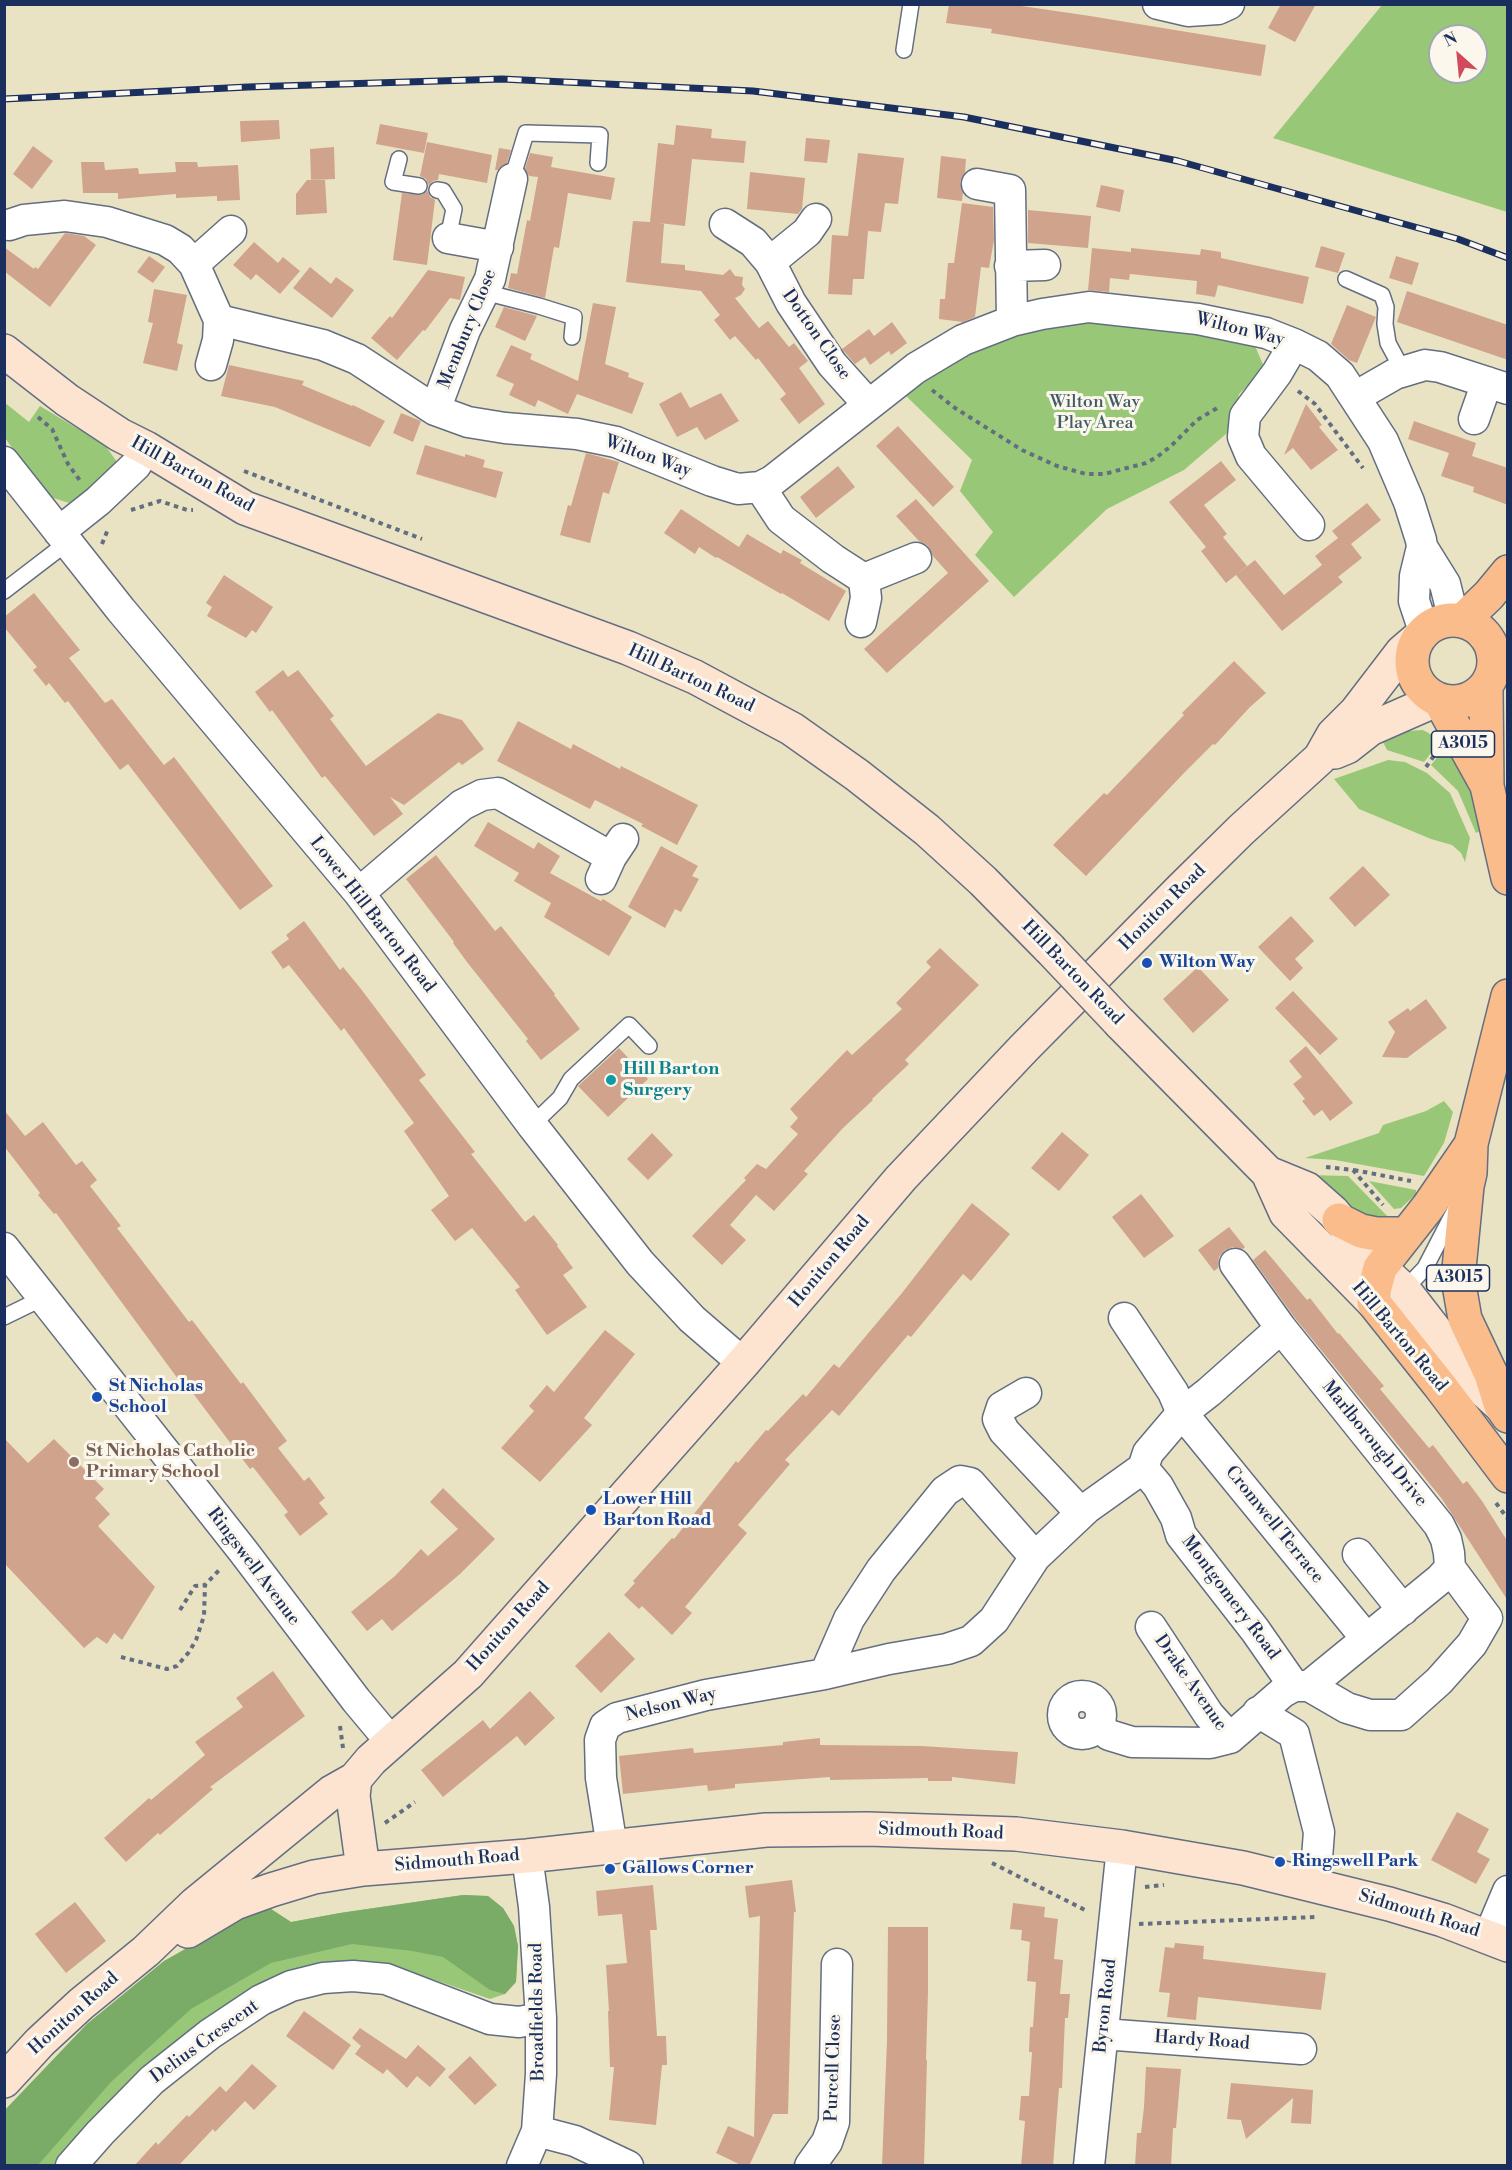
<!DOCTYPE html>
<style>
body{margin:0}
#map{position:relative;width:1512px;height:2170px;overflow:hidden;background:#eae3c3;font-family:"Libre Bodoni",serif}
canvas{display:block}
.frame{position:absolute;inset:0;border:6px solid #1b2f5e;pointer-events:none}
.north{position:absolute;left:1428px;top:24px;width:60px;height:60px;box-sizing:border-box;background:#fbf7ec;border:2px solid #a1a7b3;border-radius:50%;rotate:333deg;font-size:16px;font-weight:700;line-height:24px;text-align:center;color:#1b2f5e}
.north::after{content:'';display:block;margin:auto;width:21px;height:27px;background:#d1495b;clip-path:polygon(50% 0,100% 100%,50% 72%,0 100%)}
</style>
<div id="map">
<canvas width="1512" height="2170"></canvas>
<div class="frame"></div>
<div class="north">N</div>
</div>
<script>
const ctx = document.querySelector('canvas').getContext('2d');
ctx.lineJoin = 'round';
function fill(path, color) {
  ctx.fillStyle = color;
  ctx.fill(path, 'evenodd');
}
function toPath(rows) {
  const path = new Path2D();
  for (const r of rows) {
    if (r.length === 3) {
      path.moveTo(r[0] + r[2], r[1]);
      path.arc(r[0], r[1], r[2], 0, 2 * Math.PI);
      continue;
    }
    path.moveTo(r[0], r[1]);
    for (let i = 2; i < r.length; i += 2) path.lineTo(r[i], r[i + 1]);
  }
  return path;
}
function stroke(path, color, width, dash) {
  ctx.strokeStyle = color;
  ctx.lineWidth = width;
  ctx.lineCap = dash ? 'butt' : 'round';
  ctx.setLineDash(dash || []);
  ctx.stroke(path);
}
function drawText(font, color, halo, rows, align = 'center') {
  ctx.font = font + ' "Libre Bodoni",serif';
  ctx.lineWidth = 6;
  ctx.setLineDash([]);
  ctx.textBaseline = 'middle';
  ctx.strokeStyle = halo;
  ctx.fillStyle = color;
  for (const [text, x, y, turn = 0] of rows) {
    ctx.save();
    ctx.translate(x, y);
    ctx.rotate((+turn || 0) * Math.PI / 180);
    ctx.textAlign = isNaN(turn) ? turn : align;
    if (halo) ctx.strokeText(text, 0, 0);
    ctx.fillText(text, 0, 0);
    ctx.restore();
  }
}
const green = toPath([
 [1382,5,1507,5,1507,212,1273,138],
 [1440,36,1476,36,1476,72,1440,72],
 [1104,322,1186,326,1255,346,1265,369,1239,394,1233,428,1184,470,1107,509,1014,597,975,555,993,532,960,491,972,460,904,394,956,358,988,343,1049,326],
 [4,402,29,422,40,406,105,445,117,462,115,468,82,499,69,503,47,496,5,438],
 [1423,730,1441,740,1424,762,1387,750,1382,740,1406,731],
 [1447,745,1472,796,1480,831,1476,833,1458,791,1431,765],
 [1388,760,1405,762,1427,773,1450,793,1470,838,1465,862,1461,853,1452,845,1431,839,1359,809,1334,779],
 [1444,1101,1453,1112,1444,1143,1424,1176,1335,1160,1305,1158,1379,1133,1383,1125,1426,1111],
 [1308,1175,1348,1176,1393,1222,1364,1222],
 [1369,1181,1416,1190,1416,1194,1401,1208,1394,1209],
 [463,1895,488,1896,503,1908,514,1926,518,1946,516,1982,505,1994,490,1999,403,1969,356,1963,119,2095,56,2165,5,2165,4,2111,87,2024,164,1961,271,1909,291,1922,340,1913]
]);
const forest = toPath([
 [463,1895,488,1896,503,1908,514,1926,518,1946,516,1982,505,1994,490,1990,443,1957,412,1951,352,1944,271,1963,191,2009,111,2082,38,2165,5,2165,4,2111,87,2024,164,1961,243,1916,271,1909,291,1922,340,1913]
]);
const building = toPath([
 [949,4,1008,4,1090,16,1266,45,1261,76,991,33,992,29,946,23],
 [1281,4,1316,4,1295,42,1268,28],
 [279,120,280,139,241,142,240,121],
 [380,124,428,133,424,153,376,144],
 [676,125,712,129,711,138,746,141,744,163,692,159,685,226,659,223,664,224,661,263,685,265,685,270,723,275,730,269,735,276,743,277,742,285,745,289,741,295,735,298,759,328,768,321,789,347,794,343,808,361,799,368,825,404,799,424,780,399,786,394,758,358,756,360,735,336,730,340,714,320,720,315,701,291,626,282,633,221,650,222,658,143,674,145],
 [806,138,830,140,827,163,804,161],
 [427,142,492,155,487,183,439,174,438,180,433,181,429,186,426,179,420,176],
 [33,146,53,161,32,189,13,174],
 [334,147,335,179,311,180,310,149],
 [499,148,511,150,507,163,498,170,495,170],
 [530,153,553,157,551,167,615,178,611,200,568,193,559,248,554,247,545,298,508,288,511,273,517,274,527,220,530,221,538,177,529,176,525,169],
 [858,153,904,158,898,204,885,203,881,232,868,231,864,279,853,279,852,295,828,294,832,235,848,236],
 [941,156,966,159,965,172,960,182,963,192,962,201,937,198],
 [81,162,104,162,105,170,138,168,139,174,176,172,175,162,197,162,198,167,238,165,240,200,217,201,217,196,176,198,176,194,118,199,118,193,83,193],
 [750,172,805,178,802,209,798,214,747,209],
 [325,179,327,213,296,215,296,194,307,180],
 [1101,185,1124,190,1120,212,1096,207],
 [427,190,430,197,435,200,427,265,393,260,402,193,422,195],
 [962,203,993,207,994,240,989,268,981,267,975,317,963,322,939,319,940,299,945,299,948,263,954,263],
 [1028,210,1091,216,1088,248,1028,243],
 [65,233,84,236,96,245,50,307,4,271,4,247,34,269,35,267,38,269],
 [254,242,278,263,283,257,300,271,280,294,256,274,251,280,233,265],
 [1321,246,1345,253,1338,273,1315,267],
 [1092,248,1131,252,1131,248,1200,255,1201,249,1221,252,1221,258,1309,277,1303,304,1218,285,1215,297,1196,294,1197,281,1130,274,1129,280,1110,278,1109,292,1088,290],
 [149,256,165,267,153,283,137,272],
 [1396,256,1419,263,1412,285,1389,278],
 [310,267,331,284,336,277,354,290,332,318,293,288],
 [428,270,465,277,460,300,450,298,425,331,423,330,397,360,371,338,390,316,392,318],
 [154,289,187,295,177,343,183,345,177,371,143,363,153,323,148,322],
 [1407,291,1508,325,1508,360,1397,322],
 [593,303,616,307,605,364,629,373,628,377,644,383,632,414,577,394,568,414,538,400,535,407,509,395,514,384,496,376,511,345,532,354,530,359,578,381],
 [1347,305,1376,317,1357,363,1349,360,1331,344],
 [504,307,537,316,525,341,495,327],
 [892,322,907,343,891,355,889,351,870,365,865,357,855,364,842,349,869,329,874,336],
 [229,365,304,381,302,385,352,406,353,405,385,421,370,447,275,407,221,396],
 [681,392,690,408,721,393,739,421,705,440,697,427,677,437,659,404],
 [1306,404,1322,425,1319,427,1338,450,1311,470,1293,448,1284,455],
 [401,413,421,421,413,442,393,433],
 [1414,421,1476,443,1472,456,1508,468,1508,505,1473,492,1474,487,1441,476,1449,453,1408,439],
 [898,426,954,487,933,507,876,446],
 [425,445,465,457,465,454,485,460,483,467,503,472,496,498,416,474],
 [586,453,619,462,609,494,603,492,590,543,560,535,568,505,571,506],
 [1221,461,1236,480,1204,505,1227,534,1223,537,1247,566,1226,583,1201,551,1206,547,1169,502],
 [838,466,855,487,816,518,800,497],
 [916,499,989,581,887,673,864,649,948,573,933,556,927,545,919,541,896,516],
 [1367,503,1381,520,1351,544,1362,558,1338,577,1343,582,1282,631,1236,575,1255,560,1284,595,1322,565,1315,556,1338,538,1332,531],
 [681,509,739,547,747,534,781,554,783,550,802,560,800,563,846,591,829,621,782,593,781,594,717,557,716,558,699,547,695,554,664,533],
 [224,575,273,607,256,633,252,630,246,638,207,616,212,607,206,603],
 [34,593,80,650,69,658,105,703,112,699,164,765,174,757,273,886,240,910,128,764,120,770,68,701,65,703,49,683,46,686,33,670,37,667,4,627,4,617],
 [1234,661,1266,693,1250,707,1215,745,1213,744,1184,773,1086,876,1053,845,1104,793,1107,795,1184,715,1182,713],
 [283,670,288,677,298,670,334,716,330,719,366,766,438,713,462,720,484,749,462,765,459,762,404,805,390,797,403,814,374,836,325,776,322,778,272,710,270,712,255,692],
 [518,721,571,749,573,744,620,769,621,766,698,805,677,845,641,826,643,824,595,800,590,809,497,761],
 [488,822,534,849,538,842,560,856,550,873,601,901,603,899,632,917,609,956,544,917,551,903,514,881,519,873,474,846],
 [661,846,698,866,692,876,699,879,681,912,675,909,665,928,628,907],
 [436,855,495,931,501,926,555,994,554,995,580,1029,541,1060,526,1041,528,1039,467,962,453,943,454,942,406,879],
 [1363,866,1390,895,1355,927,1329,898],
 [1291,916,1314,941,1295,959,1303,968,1290,981,1258,947],
 [304,921,340,970,343,967,361,989,426,1075,419,1080,475,1152,471,1154,525,1222,534,1215,558,1245,557,1246,573,1268,563,1275,587,1307,547,1335,515,1290,520,1287,472,1228,455,1241,431,1210,449,1196,404,1131,414,1123,344,1028,341,1031,289,965,283,969,271,952,289,939,286,935],
 [940,948,979,985,905,1060,909,1064,872,1099,873,1100,843,1128,804,1171,808,1174,774,1211,756,1195,730,1225,746,1240,722,1265,692,1236,746,1180,744,1178,757,1164,766,1169,798,1134,790,1127,798,1118,790,1109,847,1050,852,1055,902,1009,896,1003,931,967,926,962],
 [1198,967,1229,1000,1193,1033,1163,999],
 [1293,991,1338,1039,1320,1055,1275,1008],
 [1426,999,1447,1028,1407,1058,1382,1057,1395,1032,1388,1022,1408,1008,1410,1011],
 [1306,1046,1353,1103,1330,1121,1322,1110,1314,1116,1302,1101,1305,1099,1293,1084,1302,1077,1289,1061],
 [619,1048,648,1079,608,1117,578,1086],
 [4,1110,25,1136,43,1122,76,1165,82,1161,97,1180,90,1186,121,1226,117,1228,189,1322,192,1320,241,1384,243,1382,287,1441,278,1448,304,1481,309,1477,325,1498,319,1503,328,1514,300,1536,284,1515,288,1512,253,1467,250,1469,192,1392,189,1394,56,1213,54,1214,38,1195,40,1193,4,1146],
 [1062,1132,1089,1155,1059,1191,1031,1168],
 [652,1133,673,1155,648,1180,627,1159],
 [1141,1194,1174,1236,1144,1258,1112,1217],
 [972,1203,1010,1234,971,1281,963,1274,911,1337,908,1335,839,1416,832,1410,785,1460,790,1464,738,1525,747,1533,685,1607,692,1613,672,1635,642,1606,639,1609,624,1595,635,1583,633,1581,672,1538,674,1539,729,1470,736,1461,738,1463,766,1430,768,1431,803,1394,806,1397,834,1364,839,1368,902,1293],
 [1229,1227,1245,1247,1243,1249,1233,1247,1225,1250,1219,1257,1218,1268,1214,1271,1198,1250],
 [1265,1250,1307,1300,1310,1298,1338,1334,1339,1333,1384,1386,1380,1389,1429,1448,1433,1445,1463,1484,1467,1481,1482,1501,1508,1542,1508,1601,1442,1499,1295,1318,1253,1260],
 [605,1330,635,1354,584,1418,592,1425,540,1482,501,1448,534,1411,529,1406,547,1385,554,1392],
 [4,1438,28,1463,54,1439,104,1489,95,1498,110,1514,98,1526,155,1587,122,1640,114,1633,107,1644,97,1637,84,1648,4,1563],
 [443,1488,495,1539,460,1574,392,1631,382,1619,367,1631,351,1612,395,1576,421,1549,428,1556,458,1529,430,1502],
 [609,1632,635,1659,601,1693,575,1666],
 [273,1671,305,1716,210,1787,213,1789,160,1835,158,1833,126,1862,104,1838,149,1798,151,1800,205,1755,195,1742,243,1707,236,1698],
 [530,1691,555,1718,525,1746,517,1736,443,1797,421,1770,483,1720,490,1729],
 [820,1738,820,1745,921,1746,1018,1752,1015,1784,952,1777,952,1781,928,1781,928,1778,830,1780,830,1777,735,1784,735,1788,708,1791,707,1785,623,1794,619,1756,693,1748,694,1753,783,1745,783,1742],
 [1457,1812,1489,1829,1477,1852,1490,1859,1476,1884,1431,1860],
 [792,1880,796,1912,794,1912,792,1966,788,2114,773,2114,749,2166,743,2166,716,2153,728,2126,754,2137,760,1916,749,1918,745,1886],
 [653,1885,657,1930,650,1930,657,2036,666,2036,667,2065,662,2065,656,2125,609,2120,614,2067,610,2067,608,2011,609,2011,606,1965,627,1963,622,1914,598,1916,596,1891],
 [75,1902,106,1941,66,1973,35,1934],
 [1013,1903,1045,1907,1044,1917,1058,1919,1054,1959,1063,1960,1060,1994,1070,1994,1068,2018,1065,2018,1062,2088,1059,2088,1053,2166,1021,2166,1025,2121,1019,2120,1021,2096,1029,2096,1032,2052,1029,2052,1030,2027,1033,2027,1036,1982,1027,1981,1030,1942,1021,1940,1022,1930,1010,1929],
 [888,1927,928,1927,928,1992,926,2060,927,2060,924,2166,882,2166,887,2040],
 [1175,1943,1204,1946,1203,1959,1326,1973,1321,2010,1198,1997,1196,2020,1167,2017,1170,1993,1159,1992,1165,1947,1174,1948],
 [304,2011,351,2045,333,2070,286,2036],
 [360,2028,406,2059,418,2045,446,2069,430,2087,417,2076,407,2088,387,2069,383,2074,355,2054,361,2046,352,2038],
 [470,2056,497,2085,475,2105,448,2077],
 [252,2064,277,2086,254,2110,245,2101,215,2132,213,2129,180,2164,182,2166,134,2166,156,2142,158,2145,187,2115,189,2117,220,2086,226,2092],
 [1146,2067,1181,2069,1176,2128,1173,2128,1171,2166,1135,2166,1137,2133,1141,2133,1144,2107],
 [1231,2083,1313,2090,1311,2124,1291,2123,1293,2098,1246,2139,1241,2120,1227,2119]
]);
const path = toPath([
 [932,390,955,408,1022,450,1057,466,1086,474,1104,474,1146,463,1157,457,1170,447,1197,420,1219,407],
 [1298,391,1315,404,1363,468],
 [38,417,52,429,68,464,81,482],
 [244,471,422,539],
 [131,510,160,501,187,510,193,510],
 [102,544,108,529],
 [1426,767,1436,753],
 [1326,1167,1353,1170,1383,1205],
 [1354,1170,1411,1181],
 [1496,1503,1508,1519],
 [180,1610,195,1586,205,1585],
 [121,1657,167,1669,177,1666,189,1652,196,1640,204,1616,205,1585,221,1568],
 [340,1726,343,1748],
 [385,1823,415,1802],
 [992,1863,1087,1911],
 [1145,1887,1164,1885],
 [1139,1924,1315,1917]
]);
const lane = toPath([
 [904,50,911,4],
 [399,159,393,182,419,186],
 [512,179,526,133,600,135,598,163],
 [437,190,443,191,454,209,448,238],
 [1346,279,1382,295,1386,307,1385,324,1388,343,1403,371],
 [484,292,539,306,574,317,572,337],
 [4,591,68,542],
 [532,1125,560,1098,571,1079,629,1025,649,1046],
 [1402,1292,1425,1268,1455,1210],
 [4,1317,43,1298]
]);
const street = toPath([
 [1158,4,1188,11,1218,9,1229,4],
 [977,184,1010,190,1012,321],
 [816,219,807,232,770,262,791,303,832,364,868,404],
 [725,224,753,242,770,262],
 [9,225,24,220,65,216,107,222,165,240,180,249,194,264,219,320],
 [448,238,498,247],
 [194,264,231,231],
 [1010,266,1045,265],
 [1294,344,1277,373,1245,416,1243,437,1251,456,1309,525],
 [211,365,218,340,219,320,323,345,357,359,435,410,468,422,505,428,577,434,616,442,712,481,738,489,760,487,772,481,916,368,963,340,1012,321,1042,314,1089,307,1198,319,1266,333,1294,344,1318,356,1340,375,1383,441,1409,502,1421,540,1422,547,1415,576,1414,601,1424,631],
 [1355,397,1395,374,1425,365,1440,367,1508,389],
 [435,410,465,330,490,279,512,179],
 [1474,419,1487,382],
 [4,462,121,610,359,893,532,1125,640,1263,692,1319,743,1363],
 [760,487,781,519,833,559,864,579,866,598,861,622],
 [59,532,98,501,136,465,146,448],
 [1422,547,1445,584,1454,620],
 [864,579,916,558],
 [601,879,611,857,623,839],
 [359,893,462,805,482,795,498,793,611,857],
 [4,1248,243,1551,356,1700,392,1743],
 [1235,1264,1281,1328,1439,1525,1446,1539,1449,1553,1450,1568,1440,1579,1309,1686,1294,1686],
 [1281,1328,1209,1392,1182,1413,1366,1638],
 [1026,1393,1002,1407,998,1419,1004,1431,1081,1513],
 [1358,1554,1403,1610],
 [1151,1627,1209,1715,1230,1738],
 [825,1674,849,1619,881,1570,945,1491,960,1481,970,1483,1035,1557],
 [1309,1686,1347,1708,1370,1715,1401,1715,1439,1681,1472,1644,1487,1618,1450,1568],
 [1082,1715,19],
 [1258,1712,1294,1734,1319,1832,1315,1884],
 [1098,1726,1109,1735,1132,1742,1210,1743,1230,1738,1283,1692,1294,1686,1255,1630,1181,1535,1176,1518,1158,1486,1143,1468],
 [612,1847,601,1778,600,1740,605,1726,617,1718,706,1695,825,1674,889,1659,947,1649,971,1641,994,1620,1035,1557,1087,1508,1143,1468,1148,1453,1182,1413,1173,1392,1124,1318],
 [1489,1936,1508,1891],
 [1103,2034,1301,2049],
 [537,2131,575,2141,628,2166],
 [71,2166,100,2133,152,2080,210,2034,261,2000,291,1986,323,1978,353,1976,386,1979,490,2019,519,2022,541,2018],
 [522,2166,537,2131,541,2074,541,2018,534,1907,527,1856],
 [810,2166,827,2142,834,2122,837,1964],
 [1089,2166,1122,1847]
]);
const secondary = toPath([
 [4,351,67,400,120,435,146,448,245,508,628,648,695,677,792,729,857,775,927,830,983,881,1050,949],
 [1335,752,1347,747,1370,729,1436,700],
 [1120,1023,1268,1173,1286,1213,1374,1303],
 [1268,1173,1307,1189,1333,1212,1380,1268,1404,1290,1477,1384,1501,1406],
 [355,1779,353,1796,363,1869],
 [188,1931,235,1903,271,1890,314,1877,363,1869,527,1856,766,1830,868,1829,1016,1834,1122,1847,1243,1868,1389,1904,1443,1920,1508,1945],
 [4,2081,40,2042,81,2004,146,1951,195,1904,332,1792,355,1779,371,1760,468,1674,743,1363,901,1178,1024,1048,1181,889,1241,830,1320,758,1333,735,1356,712,1402,652,1416,640]
]);
const primary = toPath([
 [1453,661,41],
 [1462,621,1489,595,1508,572],
 [1486,687,1487,786,1508,878],
 [1440,701,1485,782],
 [1508,996,1471,1144,1470,1173,1467,1186,1458,1279,1465,1319,1491,1374,1501,1406,1508,1416],
 [1470,1146,1428,1207,1380,1268,1374,1291,1374,1303,1440,1386,1508,1476],
 [1339,1220,1361,1231,1376,1234,1407,1234]
]);
const rail = toPath([
 [4,99,248,87,502,79,753,91,964,117,1178,161,1458,239,1508,258]
]);
const secondaryBridge = toPath([
 [1050,949,1120,1023]
]);
const markers = [
 [1147,963,6,"#1a4fb4"],
 [611,1080,6,"#0f9aa8"],
 [97,1397,6,"#1a4fb4"],
 [74,1462,6,"#8d6e63"],
 [591,1510,6,"#1a4fb4"],
 [1280,1862,6,"#1a4fb4"],
 [610,1869,6,"#1a4fb4"]
];
const shields = [
 [1463,744,63],
 [1458,1278,63]
];
const shieldNames = [
 ["A3015",1463,744],
 ["A3015",1458,1278]
];
const streetNames = [
 ["Membury Close",468,329,-68],
 ["Wilton Way",1240,330,14],
 ["Dotton Close",816,335,55],
 ["Wilton Way",648,457,20],
 ["Hill Barton Road",192,475,29],
 ["Hill Barton Road",691,679,25],
 ["Honiton Road",1163,908,-45],
 ["Lower Hill Barton Road",372,915,52],
 ["Hill Barton Road",1072,973,46],
 ["Honiton Road",830,1262,-50],
 ["Hill Barton Road",1399,1337,50],
 ["Marlborough Drive",1374,1444,51],
 ["Cromwell Terrace",1274,1525,51],
 ["Ringswell Avenue",253,1567,53],
 ["Montgomery Road",1230,1598,53],
 ["Honiton Road",509,1627,-48],
 ["Drake Avenue",1190,1683,55],
 ["Nelson Way",671,1705,-14],
 ["Sidmouth Road",941,1832,2],
 ["Sidmouth Road",457,1861,-5],
 ["Sidmouth Road",1419,1914,17],
 ["Byron Road",1106,2006,-84],
 ["Broadfields Road",538,2012,-91],
 ["Honiton Road",74,2014,-42],
 ["Hardy Road",1202,2041,4],
 ["Delius Crescent",205,2042,-36],
 ["Purcell Close",834,2068,-88]
];
const parkNames = [
 ["Wilton Way",1095,403],
 ["Play Area",1095,424]
];
const transitNames = [
 ["Wilton Way",1159,963],
 ["St Nicholas",109,1387],
 ["School",109,1408],
 ["Lower Hill",603,1500],
 ["Barton Road",603,1521],
 ["Ringswell Park",1292,1862],
 ["Gallows Corner",622,1869]
];
const cultureNames = [
 ["Hill Barton",623,1070],
 ["Surgery",623,1091]
];
const educationNames = [
 ["St Nicholas Catholic",86,1452],
 ["Primary School",86,1473]
];
fill(green, '#98c877');
fill(forest, '#7aac68');
fill(building, '#d0a38d');
stroke(lane, '#636e81', 18);
stroke(street, '#636e81', 33);
stroke(secondary, '#636e81', 36);
stroke(primary, '#636e81', 36);
stroke(path, '#636e81', 4, [4.5, 4.5]);
stroke(lane, '#fff', 15);
stroke(street, '#fff', 30);
stroke(secondary, '#fde4d1', 33);
stroke(primary, '#fabc8b', 33);
stroke(rail, '#1b2f5e', 7);
stroke(rail, '#fbf7ec', 4.5, [14]);
stroke(secondaryBridge, '#636e81', 36, []);
stroke(secondaryBridge, '#fde4d1', 33);
for (const [x, y, r, color] of markers) {
  const dot = new Path2D();
  dot.arc(x, y, r, 0, 2 * Math.PI);
  ctx.fillStyle = color;
  ctx.fill(dot);
  stroke(dot, '#fbf7ec', 2);
}
for (const [x, y, w] of shields) {
  const box = new Path2D();
  box.roundRect(x - w / 2, y - 13, w, 26, 4.5);
  ctx.fillStyle = '#fbf7ec';
  ctx.fill(box);
  stroke(box, '#1b2f5e', 1.5);
}
drawText('bold 16px', '#1b2f5e', null, shieldNames);
drawText('18px', '#1b2f5e', '#fbf7ec', streetNames);
drawText('18px', '#405d66', '#fbf7ec', parkNames);
drawText('bold 18px', '#164399', '#fbf7ec', transitNames, 'left');
drawText('bold 18px', '#0d838f', '#fbf7ec', cultureNames, 'left');
drawText('bold 18px', '#785e54', '#fbf7ec', educationNames, 'left');
</script>
